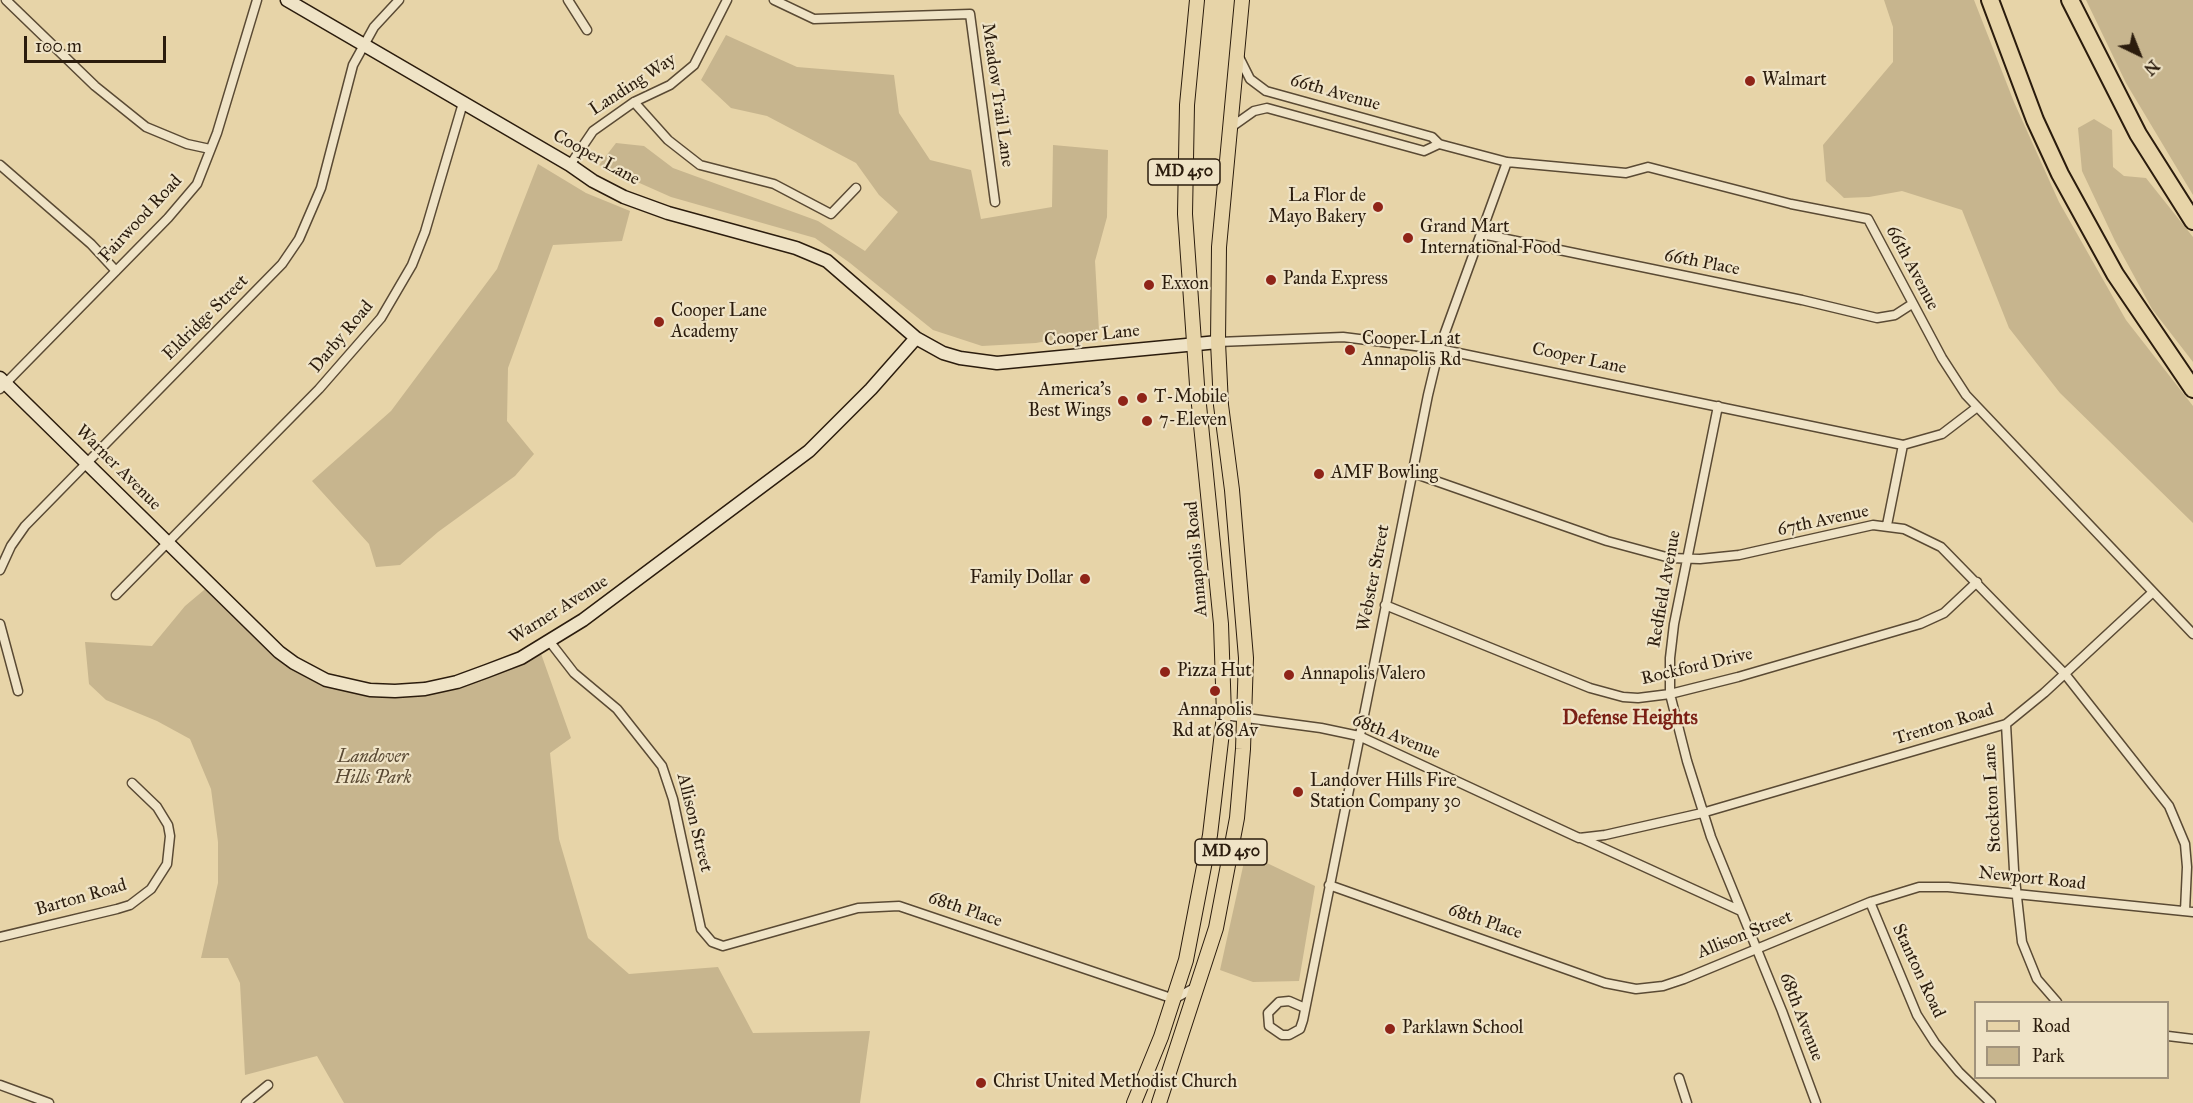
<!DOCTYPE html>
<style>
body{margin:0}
#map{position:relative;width:2193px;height:1103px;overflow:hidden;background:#e7d4a8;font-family:"IM FELL Great Primer",serif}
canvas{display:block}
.legend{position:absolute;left:1974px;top:1001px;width:195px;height:78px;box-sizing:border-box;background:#efe3c6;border:2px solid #a1937c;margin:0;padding:8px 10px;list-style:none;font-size:18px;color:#2b1c0d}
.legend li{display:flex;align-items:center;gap:12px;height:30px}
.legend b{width:30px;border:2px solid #a1937c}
.north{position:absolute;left:2109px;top:24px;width:60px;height:60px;-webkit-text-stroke:4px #efe3c6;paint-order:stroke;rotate:137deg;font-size:16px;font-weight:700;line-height:24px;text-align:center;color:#2b1c0d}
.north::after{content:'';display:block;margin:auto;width:21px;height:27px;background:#2b1c0d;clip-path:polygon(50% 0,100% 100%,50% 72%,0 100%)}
.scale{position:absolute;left:24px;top:36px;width:142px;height:27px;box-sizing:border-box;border:3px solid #2b1c0d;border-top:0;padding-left:8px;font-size:18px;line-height:21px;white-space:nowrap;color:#2b1c0d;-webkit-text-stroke:4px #efe3c6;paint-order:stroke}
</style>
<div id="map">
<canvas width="2193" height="1103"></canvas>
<ul class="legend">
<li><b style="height:8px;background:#e7d4a8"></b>Road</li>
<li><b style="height:16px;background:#c7b58e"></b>Park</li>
</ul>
<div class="north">N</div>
<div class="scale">100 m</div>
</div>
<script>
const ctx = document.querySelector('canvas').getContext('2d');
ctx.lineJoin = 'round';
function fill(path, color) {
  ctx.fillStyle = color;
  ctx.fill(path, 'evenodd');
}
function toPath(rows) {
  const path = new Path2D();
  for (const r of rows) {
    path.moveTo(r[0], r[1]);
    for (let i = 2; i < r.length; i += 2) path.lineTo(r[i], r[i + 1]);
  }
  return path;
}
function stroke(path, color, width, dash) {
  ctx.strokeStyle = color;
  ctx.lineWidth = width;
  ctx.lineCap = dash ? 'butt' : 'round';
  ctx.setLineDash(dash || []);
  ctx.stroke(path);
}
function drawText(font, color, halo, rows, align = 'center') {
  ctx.font = font + ' "IM FELL Great Primer",serif';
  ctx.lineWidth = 4.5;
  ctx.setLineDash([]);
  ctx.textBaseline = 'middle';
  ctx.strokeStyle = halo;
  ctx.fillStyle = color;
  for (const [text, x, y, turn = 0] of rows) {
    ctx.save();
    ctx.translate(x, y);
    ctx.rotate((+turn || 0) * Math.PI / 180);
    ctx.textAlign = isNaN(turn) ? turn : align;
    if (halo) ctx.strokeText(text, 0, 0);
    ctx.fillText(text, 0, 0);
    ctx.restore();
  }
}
const green = toPath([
 [1884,0,1974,0,2014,102,2059,202,2126,320,2193,406,2193,523,2060,393,2009,328,1962,210,1902,191,1869,197,1844,198,1826,181,1823,145,1893,62,1893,27],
 [2086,0,2193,0,2193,195,2126,83],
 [726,35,797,67,894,75,899,113,930,160,971,170,981,219,1052,207,1053,145,1108,150,1107,217,1095,261,1099,331,1036,343,982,346,933,330,850,263,815,238,671,197,599,165,616,143,644,146,673,168,818,221,865,251,898,212,879,195,856,163,767,116,731,108,701,80],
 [2094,119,2112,130,2113,167,2124,176,2146,178,2193,237,2193,362,2152,309,2115,241,2082,171,2078,128],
 [538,164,586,193,630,211,622,241,553,245,508,368,507,421,534,454,515,476,438,532,400,565,376,567,369,544,312,481,391,411,497,269],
 [210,585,311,673,395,691,457,682,539,648,571,738,550,753,559,839,588,938,629,974,718,967,753,1033,870,1031,860,1103,344,1103,317,1056,245,1075,240,983,228,958,201,958,218,883,218,842,211,789,190,739,157,721,106,700,89,684,85,642,152,646,185,606],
 [1246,853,1315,886,1299,981,1253,982,1220,970]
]);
const street = toPath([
 [6,0,95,86,146,127,187,144,210,149],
 [568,0,587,30],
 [774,0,814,19,970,14,995,202],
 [1239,57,1250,79,1266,91,1432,137,1439,144,1507,162,1626,173,1648,167,1791,204,1868,219,1942,358,1966,395,2193,634],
 [634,102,668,140,700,165,774,184,831,214,856,188],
 [1230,128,1254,111,1267,108,1424,151,1439,144],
 [0,165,91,244,116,271],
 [570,165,593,131,634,102,670,85,694,65,727,0],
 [1482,234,1802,300,1877,318,1895,315,1912,304],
 [1218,342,1343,337,1439,349,1903,445,1942,434,1976,408],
 [0,389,168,218,197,184,217,133,257,0],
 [1718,406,1674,624,1670,658,1670,694,1687,761,1711,837,1782,1011,1816,1103],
 [1413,473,1607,541,1670,558,1700,559,1739,555,1873,525,1904,529,1941,547,2065,674,2169,806,2185,844,2187,867,2185,911],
 [1887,525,1903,445],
 [0,570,11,546,25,526,282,264,299,239,321,188,353,65,374,27,399,0],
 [116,595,319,389,381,318,412,265,425,232,463,103],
 [1385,605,1590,688,1623,697,1638,698,1670,694,1738,677,1920,624,1944,613,1977,582],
 [0,624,18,691],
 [550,642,574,673,617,709,662,766,673,799,701,929,712,942,723,946,858,908,899,906,1174,999,1198,986],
 [1224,715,1321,728,1359,736,1579,838,1605,835,1702,813,2006,724,2044,693,2153,592],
 [2006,724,2014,870,2022,942,2037,979,2057,1002],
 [1581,838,1741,911],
 [1329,885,1605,983,1636,989,1663,986,1684,979,1870,902,1919,887,1948,887,2193,912],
 [1870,902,1917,1015,1935,1043,1959,1072,1991,1103],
 [0,937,117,909,130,905,151,889,167,864,170,836,168,825,157,807,132,783],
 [1305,1008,1289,1001,1279,1002,1268,1013,1269,1026,1282,1035,1289,1035,1300,1029,1303,1020,1428,395,1439,349,1507,162],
 [2168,1036,2193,1039],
 [1679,1078,1687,1103],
 [0,1085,49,1103],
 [246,1103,268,1085]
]);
const secondary = toPath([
 [287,0,570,165,593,181,624,197,668,213,796,248,827,261,916,338,943,353,960,358,997,363,1218,342],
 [0,378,279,652,294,663,326,680,370,690,395,691,425,689,457,682,487,671,521,658,583,620,809,451,871,389,916,338]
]);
const primary = toPath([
 [1134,1103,1161,1037,1186,960,1210,835,1224,715,1221,624,1197,385,1185,214,1187,105,1197,0],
 [1159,1103,1216,928,1237,818,1243,749,1246,658,1232,490,1221,405,1218,342,1219,247,1242,0]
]);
const highway = toPath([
 [1990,0,2035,120,2060,174,2115,274,2193,389],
 [2070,0,2138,134,2193,221]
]);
const markers = [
 [1750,81,6,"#8f2418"],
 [1378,207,6,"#8f2418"],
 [1408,238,6,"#8f2418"],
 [1271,280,6,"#8f2418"],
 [1149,285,6,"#8f2418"],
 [659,322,6,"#8f2418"],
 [1350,350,6,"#8f2418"],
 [1142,398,6,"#8f2418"],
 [1123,401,6,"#8f2418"],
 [1147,421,6,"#8f2418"],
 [1319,474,6,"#8f2418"],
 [1085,579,6,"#8f2418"],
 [1165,672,6,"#8f2418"],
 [1289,675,6,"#8f2418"],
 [1215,691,6,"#8f2418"],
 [1298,792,6,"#8f2418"],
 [1390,1029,6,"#8f2418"],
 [981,1083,6,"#8f2418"]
];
const shields = [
 [1184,172,72],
 [1231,852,72]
];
const shieldNames = [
 ["MD 450",1184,172],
 ["MD 450",1231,852]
];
const poiNames = [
 ["Walmart",1762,81],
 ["La Flor de",1366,197,"right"],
 ["Mayo Bakery",1366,218,"right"],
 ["Grand Mart",1420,228],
 ["International Food",1420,249],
 ["Panda Express",1283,280],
 ["Exxon",1161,285],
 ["Cooper Lane",671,312],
 ["Academy",671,333],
 ["Cooper Ln at",1362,340],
 ["Annapolis Rd",1362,361],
 ["America's",1111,391,"right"],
 ["Best Wings",1111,412,"right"],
 ["T-Mobile",1154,398],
 ["7-Eleven",1159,421],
 ["AMF Bowling",1331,474],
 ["Family Dollar",1073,579,"right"],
 ["Pizza Hut",1177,672],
 ["Annapolis Valero",1301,675],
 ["Annapolis",1215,711,"center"],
 ["Rd at 68 Av",1215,732,"center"],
 ["Landover Hills Fire",1310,782],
 ["Station Company 30",1310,803],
 ["Parklawn School",1402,1029],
 ["Christ United Methodist Church",993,1083]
];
const streetNames = [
 ["Landing Way",633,85,-33],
 ["66th Avenue",1335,93,16],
 ["Meadow Trail Lane",997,95,82],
 ["Cooper Lane",596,158,29],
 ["Fairwood Road",141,219,-47],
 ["66th Place",1702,263,11],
 ["66th Avenue",1912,268,62],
 ["Eldridge Street",206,318,-45],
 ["Cooper Lane",1092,336,-6],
 ["Darby Road",342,337,-50],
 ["Cooper Lane",1579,359,12],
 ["Warner Avenue",118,468,45],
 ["67th Avenue",1823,521,-12],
 ["Annapolis Road",1197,559,-95],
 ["Webster Street",1374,578,-79],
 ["Redfield Avenue",1665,589,-80],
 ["Warner Avenue",559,610,-32],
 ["Rockford Drive",1697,667,-13],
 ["Trenton Road",1944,725,-17],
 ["68th Avenue",1396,737,22],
 ["Stockton Lane",1993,798,-93],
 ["Allison Street",694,823,76],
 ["Newport Road",2032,879,6],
 ["Barton Road",81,898,-16],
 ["68th Place",965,910,19],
 ["68th Place",1485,922,19],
 ["Allison Street",1745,935,-22],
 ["Stanton Road",1918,971,65],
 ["68th Avenue",1801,1017,69]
];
const parkNames = [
 ["Landover",373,758],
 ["Hills Park",373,779]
];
const neighbourhoodNames = [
 ["Defense Heights",1630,719]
];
fill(green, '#c7b58e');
stroke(street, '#5a4a34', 11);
stroke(secondary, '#2b1c0d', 15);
stroke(primary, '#2b1c0d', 16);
stroke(highway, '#2b1c0d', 20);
stroke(street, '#efe3c6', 8);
stroke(secondary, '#efe3c6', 12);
stroke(primary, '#e7d4a8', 14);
stroke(highway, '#e7d4a8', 16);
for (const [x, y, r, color] of markers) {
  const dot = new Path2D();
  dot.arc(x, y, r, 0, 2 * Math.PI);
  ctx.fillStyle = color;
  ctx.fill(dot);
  stroke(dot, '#efe3c6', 2);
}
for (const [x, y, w] of shields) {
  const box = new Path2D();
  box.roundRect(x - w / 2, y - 13, w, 26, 4.5);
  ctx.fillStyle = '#efe3c6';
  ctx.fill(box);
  stroke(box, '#2b1c0d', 1.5);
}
drawText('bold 16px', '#2b1c0d', null, shieldNames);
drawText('18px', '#2b1c0d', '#efe3c6', poiNames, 'left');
drawText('18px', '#2b1c0d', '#efe3c6', streetNames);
drawText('italic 18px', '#5a4a34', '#efe3c6', parkNames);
drawText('bold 20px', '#7a1f14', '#efe3c6', neighbourhoodNames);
</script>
